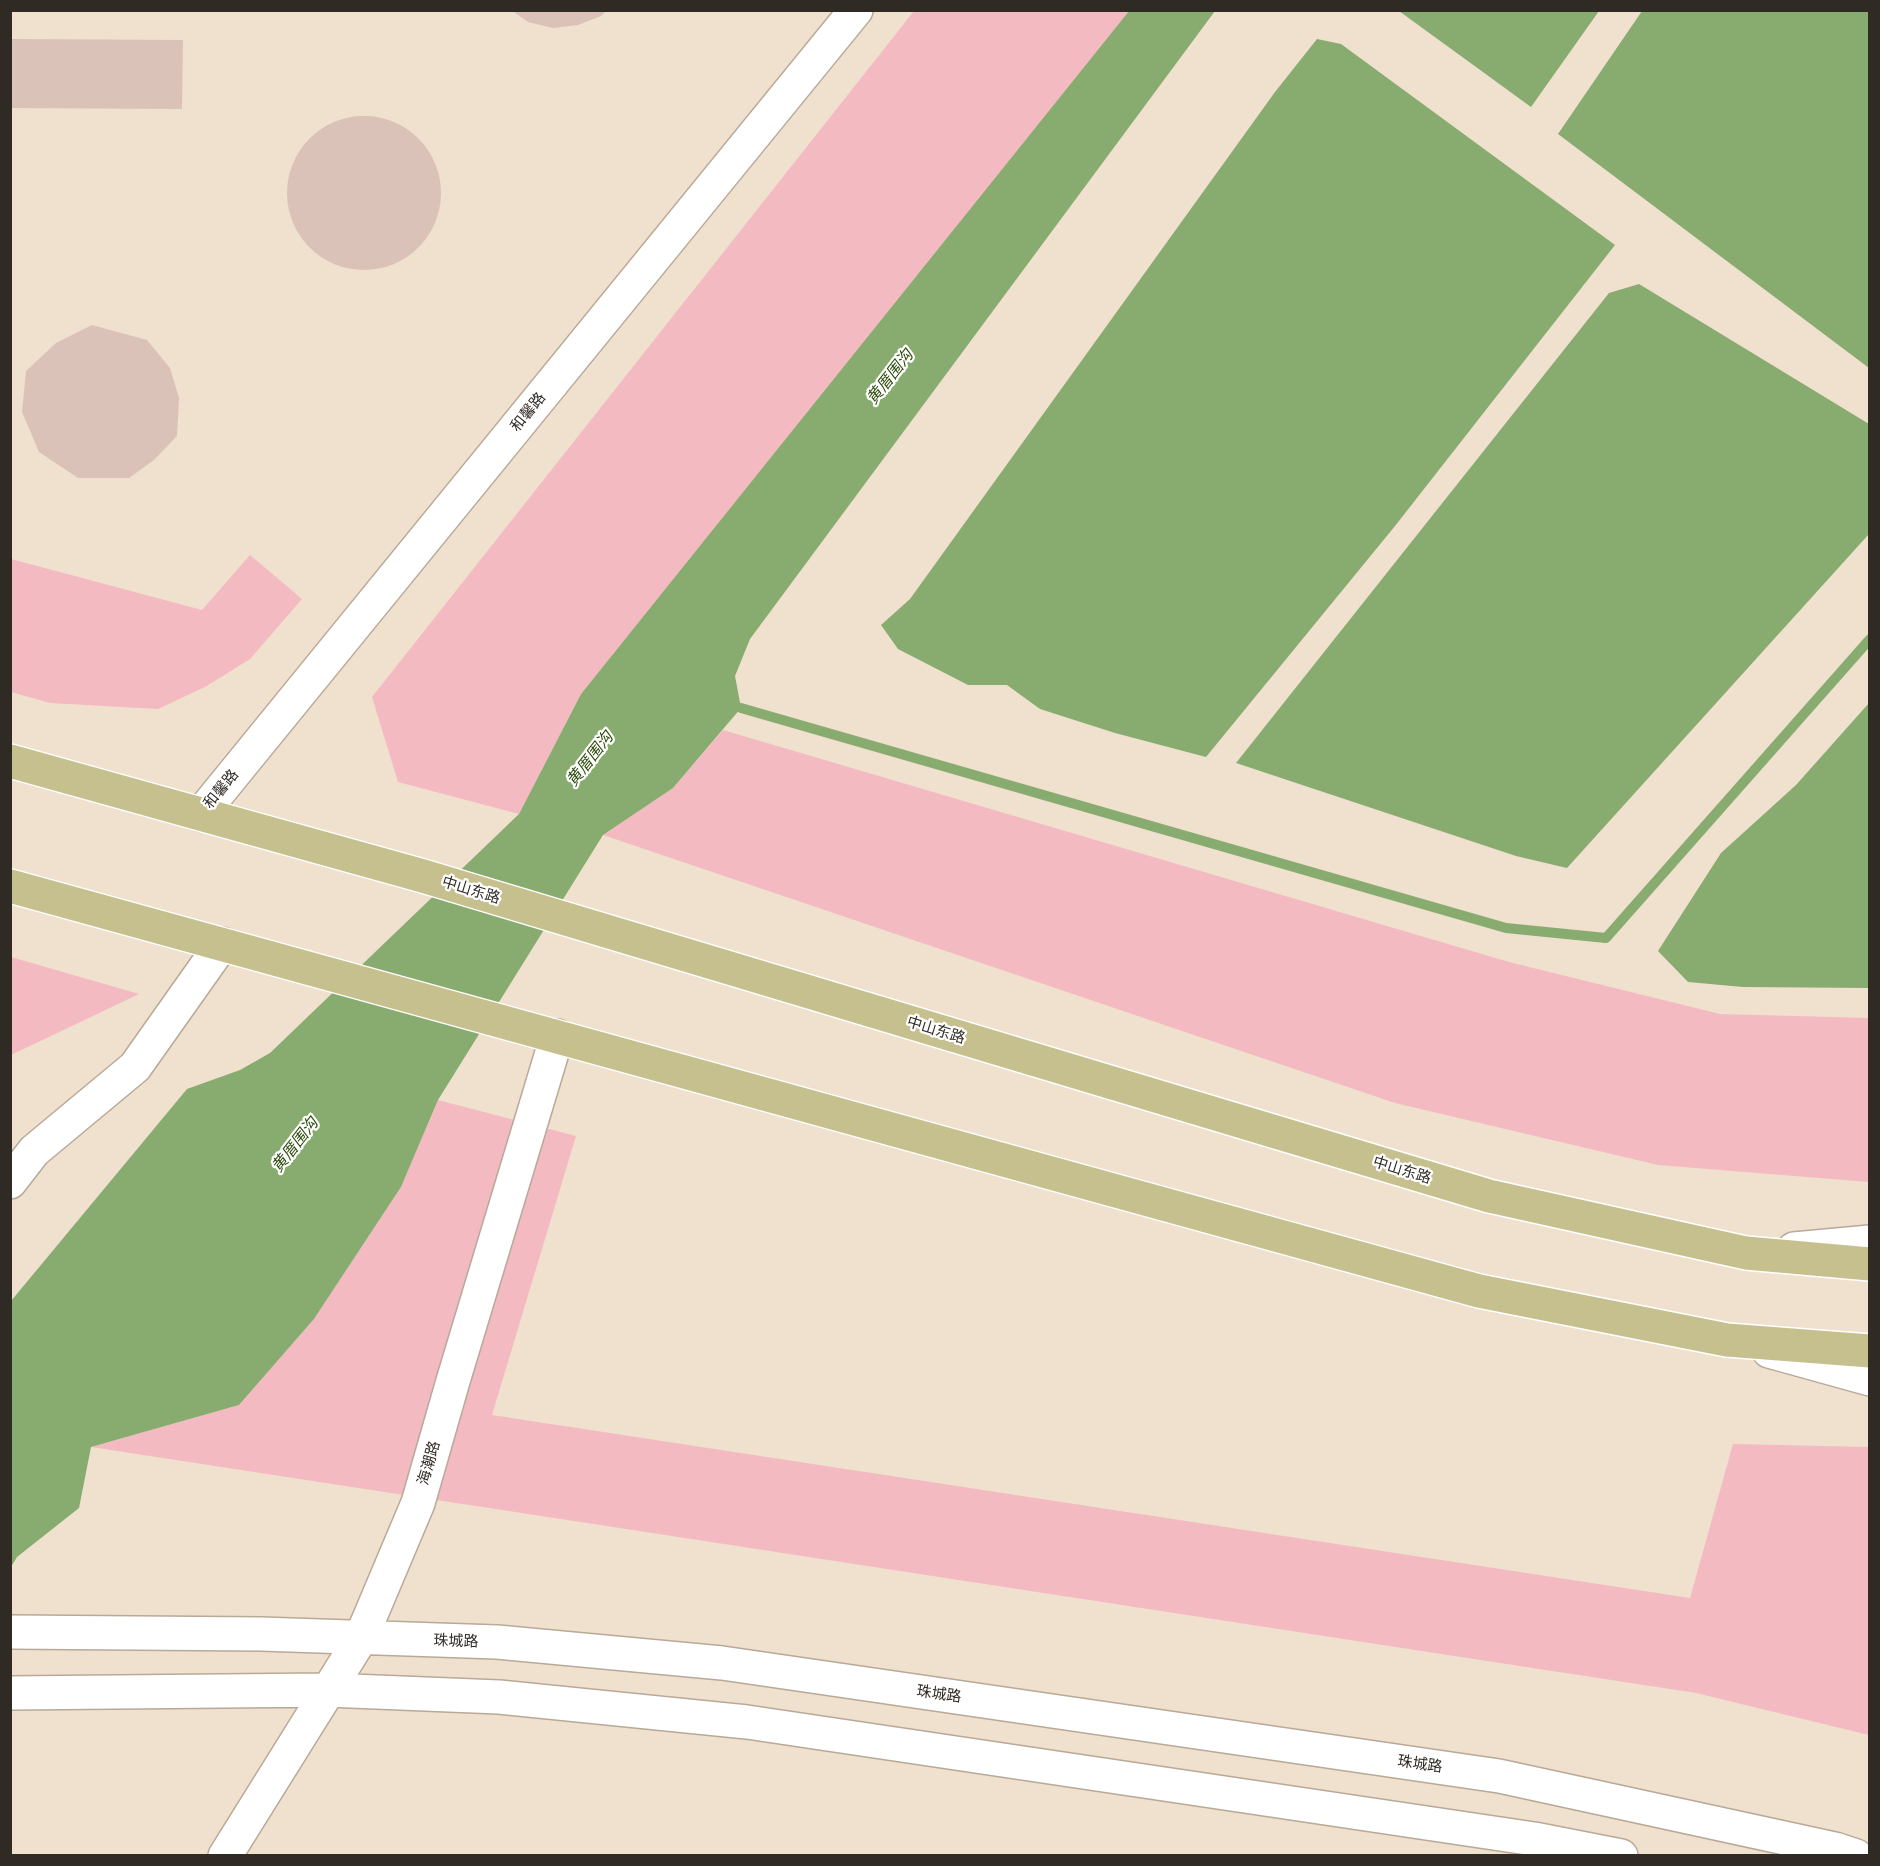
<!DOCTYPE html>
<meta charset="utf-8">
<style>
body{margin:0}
#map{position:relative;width:1880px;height:1866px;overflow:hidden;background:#f0e0ce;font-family:"Asap Condensed",sans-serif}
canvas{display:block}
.frame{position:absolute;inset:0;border:12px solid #302a24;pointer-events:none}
</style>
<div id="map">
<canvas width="1880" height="1866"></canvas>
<div class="frame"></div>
</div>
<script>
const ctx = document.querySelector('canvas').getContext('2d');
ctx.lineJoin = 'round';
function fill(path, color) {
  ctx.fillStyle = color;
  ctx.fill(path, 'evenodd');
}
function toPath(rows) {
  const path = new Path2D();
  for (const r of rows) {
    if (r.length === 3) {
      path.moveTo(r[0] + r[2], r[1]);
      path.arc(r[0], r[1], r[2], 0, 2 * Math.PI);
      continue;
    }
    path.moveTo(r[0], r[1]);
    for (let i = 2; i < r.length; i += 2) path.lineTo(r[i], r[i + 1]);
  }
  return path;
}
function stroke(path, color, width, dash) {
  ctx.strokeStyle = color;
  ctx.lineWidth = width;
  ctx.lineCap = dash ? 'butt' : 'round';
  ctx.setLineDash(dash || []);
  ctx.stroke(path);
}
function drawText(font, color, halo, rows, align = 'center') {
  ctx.font = font + ' "Asap Condensed","Noto Sans SC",sans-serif';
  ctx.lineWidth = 4.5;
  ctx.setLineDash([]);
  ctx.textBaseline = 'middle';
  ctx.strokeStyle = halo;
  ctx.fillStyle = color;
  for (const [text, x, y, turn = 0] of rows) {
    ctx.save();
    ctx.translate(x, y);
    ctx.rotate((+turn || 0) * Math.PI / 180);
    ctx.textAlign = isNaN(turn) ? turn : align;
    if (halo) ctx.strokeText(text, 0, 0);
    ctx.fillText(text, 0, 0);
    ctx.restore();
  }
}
const green = toPath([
 [914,11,1129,11,581,694,519,814,398,782,372,697],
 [250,555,302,599,250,659,205,687,158,709,50,703,11,692,11,559,202,610],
 [723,730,1509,962,1720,1014,1869,1018,1869,1182,1658,1165,1395,1103,603,835,673,788],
 [11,957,139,994,11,1055],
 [438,1100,576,1136,492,1415,1690,1598,1733,1444,1869,1447,1869,1735,1696,1693,91,1447,239,1405,314,1319,401,1187]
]);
const water = toPath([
 [1129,11,1215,11,750,639,735,676,741,708,673,788,603,835,438,1100,401,1187,314,1319,239,1405,91,1447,79,1508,17,1557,11,1567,11,1301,187,1089,240,1070,270,1053,519,814,581,694],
 [1399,11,1599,11,1531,107],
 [1642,11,1869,11,1869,368,1558,134],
 [1317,39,1341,44,1615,245,1395,526,1206,757,1115,733,1040,709,1007,685,968,685,898,649,881,625,910,599,1275,92],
 [1639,284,1869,424,1869,534,1567,868,1516,856,1236,763,1609,293],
 [1869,703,1869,988,1743,987,1688,982,1658,951,1721,853,1796,785]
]);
const stream = toPath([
 [741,708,1506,928,1606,938,1870,639]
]);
const building = toPath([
 [511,10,607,10,601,16,578,25,553,28,528,22],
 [10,39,183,40,182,109,10,108],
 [364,193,77],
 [92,325,147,340,170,368,179,398,177,436,154,460,129,478,78,478,39,452,22,412,26,371,56,343]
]);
const minor = toPath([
 [10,1182,34,1151,135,1067,222,944]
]);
const tertiary = toPath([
 [201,814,856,10],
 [1794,1249,1870,1242],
 [1769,1351,1870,1379],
 [10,1632,261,1634,497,1642,722,1663,1499,1776,1835,1849,1856,1856],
 [10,1693,327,1690,499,1697,747,1722,1534,1839,1621,1856],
 [225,1856,361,1638,418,1503,453,1381,557,1036]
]);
const primary = toPath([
 [10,761,423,876,1489,1196,1746,1253,1870,1264],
 [10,886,1479,1291,1727,1340,1870,1351]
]);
const streetNames = [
 ["和馨路",528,412,-51],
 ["和馨路",221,789,-51],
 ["中山东路",471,890,17],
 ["中山东路",936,1030,17],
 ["中山东路",1402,1170,17],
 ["海潮路",429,1463,-74],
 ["珠城路",456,1641,2],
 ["珠城路",939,1694,8],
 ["珠城路",1420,1764,8]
];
const waterNames = [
 ["黄厝围沟",890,377,-52],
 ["黄厝围沟",590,759,-52],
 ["黄厝围沟",295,1145,-52]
];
fill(green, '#f4bac1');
fill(water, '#88ab70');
stroke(stream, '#88ab70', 10);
fill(building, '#dac2b9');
stroke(minor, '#b8a998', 36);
stroke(tertiary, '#b8a998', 36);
stroke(primary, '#fff', 36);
stroke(minor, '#fff', 33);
stroke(tertiary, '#fff', 33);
stroke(primary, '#c6c08f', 33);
drawText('15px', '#302a24', '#fff', streetNames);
drawText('italic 16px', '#2a4a08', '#fff', waterNames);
</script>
